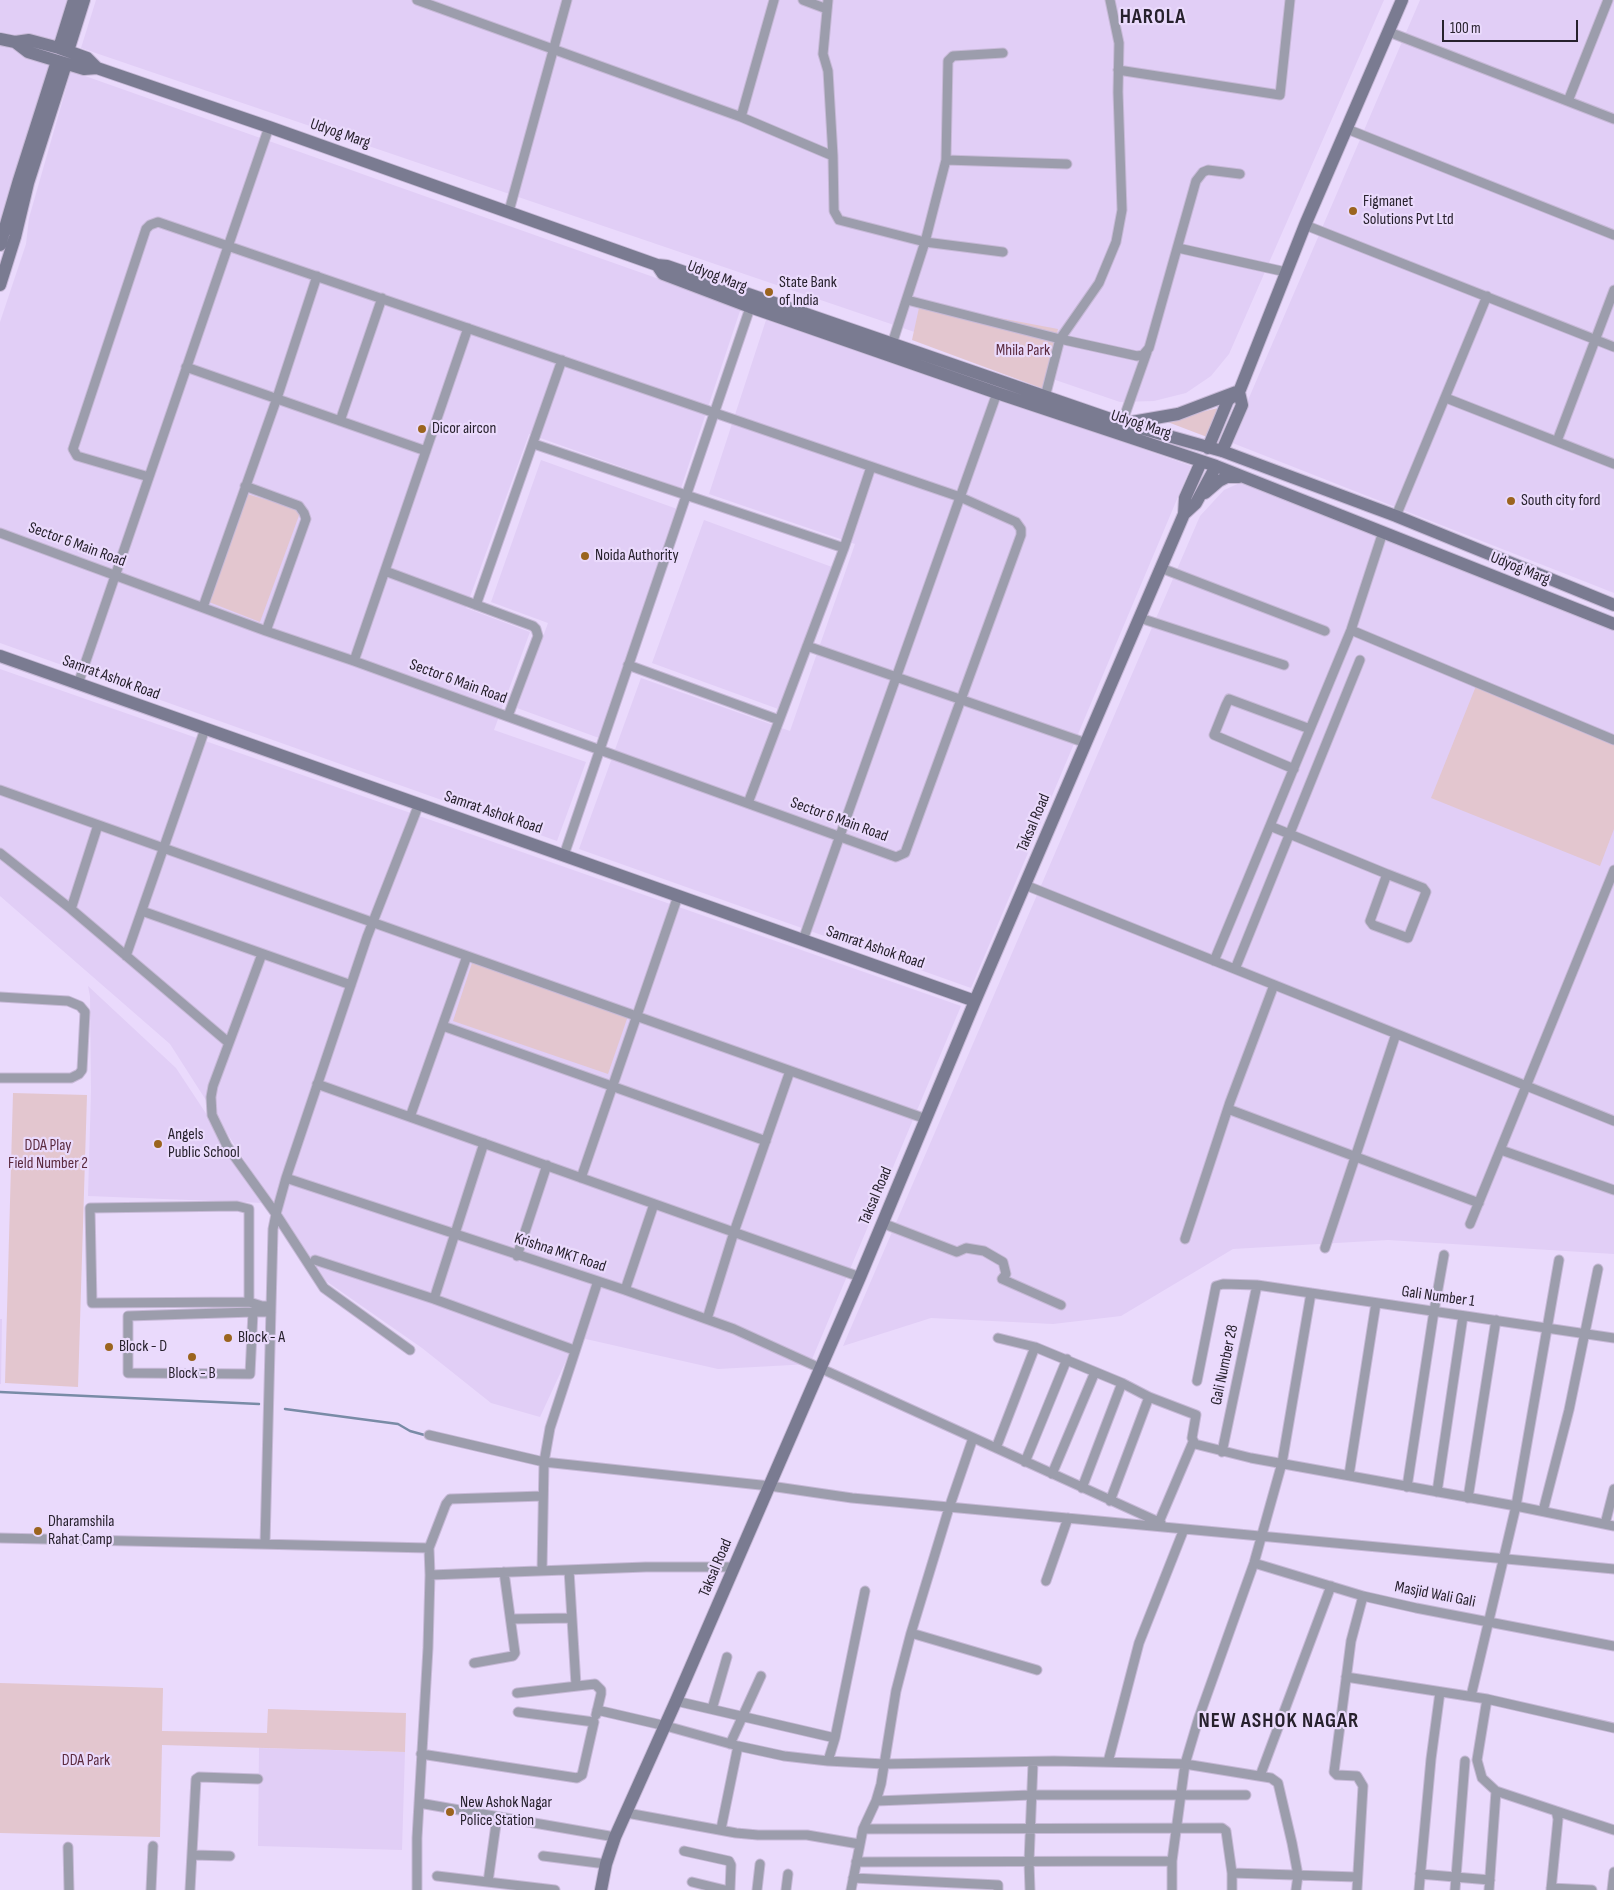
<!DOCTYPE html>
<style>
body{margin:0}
#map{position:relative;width:1614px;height:1890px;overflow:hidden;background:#eadafc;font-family:"Sofia Sans Condensed",sans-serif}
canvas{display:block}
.scale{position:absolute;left:1442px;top:20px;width:136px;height:22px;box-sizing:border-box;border:2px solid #27212d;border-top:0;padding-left:6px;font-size:15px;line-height:18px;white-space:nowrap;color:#27212d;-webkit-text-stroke:4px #eadafc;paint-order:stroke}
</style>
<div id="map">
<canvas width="1614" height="1890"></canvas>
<div class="scale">100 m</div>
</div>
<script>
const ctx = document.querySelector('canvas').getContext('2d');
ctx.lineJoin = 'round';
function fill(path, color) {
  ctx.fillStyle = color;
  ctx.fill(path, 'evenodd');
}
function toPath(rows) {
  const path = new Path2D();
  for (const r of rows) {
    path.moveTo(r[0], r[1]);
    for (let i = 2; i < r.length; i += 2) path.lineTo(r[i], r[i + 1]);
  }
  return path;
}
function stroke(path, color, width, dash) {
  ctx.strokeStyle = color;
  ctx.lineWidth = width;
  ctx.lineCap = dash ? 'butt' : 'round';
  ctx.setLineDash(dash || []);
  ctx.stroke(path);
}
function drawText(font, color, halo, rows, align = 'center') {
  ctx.font = font + ' "Sofia Sans Condensed",sans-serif';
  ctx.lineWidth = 4.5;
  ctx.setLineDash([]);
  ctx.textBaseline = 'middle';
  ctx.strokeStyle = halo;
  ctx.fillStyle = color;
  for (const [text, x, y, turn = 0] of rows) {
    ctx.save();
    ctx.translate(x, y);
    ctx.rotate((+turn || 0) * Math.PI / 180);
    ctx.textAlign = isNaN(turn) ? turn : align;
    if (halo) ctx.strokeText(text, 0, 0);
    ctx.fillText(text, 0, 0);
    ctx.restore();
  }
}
const built = toPath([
 [0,0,72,0,0,223],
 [96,0,1384,0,1229,354,1211,376,1186,393,1154,401,1120,402,81,48],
 [1420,0,1614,0,1614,593,1230,442],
 [71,71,741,308,681,488,529,434,466,608,530,632,494,730,586,762,557,841,0,643,0,322,26,244,29,218],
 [767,317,1191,466,971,988,579,849,641,678,790,731,855,544,709,494],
 [541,460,680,510,599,738,517,708,548,623,491,602],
 [1242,482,1614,630,1614,1254,1388,1240,1233,1249,1121,1316,1053,1324,931,1318,843,1346,1200,516,1224,490],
 [704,520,832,567,781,710,652,663],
 [0,669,961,1006,810,1364,718,1369,577,1337,540,1417,491,1403,422,1348,326,1281,289,1230,170,1044,0,896],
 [88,986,176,1068,265,1203,88,1196,91,1092,90,996],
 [0,1319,2,1319,1,1384,0,1384],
 [259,1748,405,1752,402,1850,258,1846]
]);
const green = toPath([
 [920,303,1058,329,1044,389,912,340],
 [1218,408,1207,437,1165,421],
 [247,494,301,510,260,622,209,602],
 [1476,686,1614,741,1614,829,1600,866,1431,798],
 [473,960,629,1013,608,1074,453,1021],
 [13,1093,87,1095,78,1387,5,1383],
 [0,1683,163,1688,162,1731,267,1733,268,1709,406,1713,405,1752,162,1745,160,1837,0,1833]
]);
const stream = toPath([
 [0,1392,259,1404],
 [285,1409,398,1424,410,1431,428,1436]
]);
const street = toPath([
 [417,0,741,117,833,156,828,71,823,54,828,0],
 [803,0,827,9],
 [1389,32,1614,119],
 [1118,70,1280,95,1290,0],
 [1568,101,1608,0],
 [741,117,774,0],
 [1347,129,1614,235],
 [833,156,834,211,839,220,925,242,1003,252],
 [946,160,1067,164],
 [509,211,567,0],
 [1305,225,1614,347],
 [1178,248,1286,272],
 [907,300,1060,339,1137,356,1143,355,1149,348,1196,181,1203,172,1208,170,1240,174],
 [892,344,925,242,946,160,948,61,953,56,1003,53],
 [186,367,426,451],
 [1045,397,1060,339,1099,283,1116,242,1122,210,1118,92,1119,43,1110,0],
 [1446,398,1614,464],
 [340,421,382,298],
 [1122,423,1147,352],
 [1557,441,1614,290],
 [534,444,844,548],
 [245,486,299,506,304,513,306,519,266,631],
 [1396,516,1487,296],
 [0,533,266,631,354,661,896,857,905,853,1021,535,1021,529,1016,522,960,497,158,222,150,225,146,229,73,449,77,456,149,477],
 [1161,568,1325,631],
 [385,571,533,626,536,629,538,636,508,716],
 [476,605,562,360],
 [203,607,277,398,317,276],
 [1140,618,1284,665],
 [1351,630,1614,740],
 [807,646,1086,743],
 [354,661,468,328],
 [628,665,779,720],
 [78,684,269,127],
 [1294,769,1214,735,1226,705,1229,699,1310,729],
 [0,790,926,1119],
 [748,803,844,548,871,467],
 [1270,826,1387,874,1370,921,1373,925,1408,938,1426,892,1423,888,1387,874],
 [0,853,71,909,229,1043],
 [564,855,752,302],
 [1025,885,1614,1121],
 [71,909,98,825],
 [142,911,351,985],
 [803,940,997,393],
 [262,954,213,1086,211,1097,212,1115,227,1146,276,1214,324,1288,410,1350],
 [126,956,205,729],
 [1214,961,1351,630,1383,532],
 [1235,969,1360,660],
 [0,997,68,1001,80,1006,85,1012,82,1070,79,1074,71,1078,0,1078],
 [443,1026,766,1141],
 [317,1084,860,1277],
 [1228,1109,1479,1203],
 [410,1117,467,956],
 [484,1143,434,1299,574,1350],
 [1501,1150,1614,1190],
 [286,1178,625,1290,734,1329,1161,1523],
 [581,1178,678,896],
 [882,1223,957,1252,966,1248,984,1251,1003,1262,1006,1274,1002,1279,1061,1305],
 [1470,1224,1614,870],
 [1185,1239,1230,1102,1274,985],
 [1325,1248,1396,1034],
 [517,1256,547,1165],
 [315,1260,434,1299],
 [625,1290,654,1204],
 [249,1302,249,1209,237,1206,90,1208,92,1303,249,1302,262,1306,271,1306],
 [253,1312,128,1316,128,1373,250,1374,253,1312,271,1312],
 [707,1319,734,1232,790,1071],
 [998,1338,1035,1347,1122,1383,1149,1397,1196,1415,1192,1438,1195,1444,1251,1458,1516,1506,1614,1526],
 [1197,1381,1216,1286,1223,1284,1257,1285,1614,1338],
 [429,1435,544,1462,770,1486,852,1498,1614,1569],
 [996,1448,1035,1347],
 [1222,1452,1257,1285],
 [1025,1462,1067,1359],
 [1052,1474,1095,1372],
 [1349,1475,1376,1303],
 [1407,1487,1434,1311,1444,1255],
 [1082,1488,1122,1383],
 [1437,1492,1463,1316],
 [1468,1498,1496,1320],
 [1110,1501,1149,1397],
 [1543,1511,1569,1410,1598,1269],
 [1159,1522,1193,1442],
 [1605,1524,1614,1489],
 [0,1538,429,1548,430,1575,428,1648,417,1838,417,1890],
 [265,1544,273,1229,276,1214,286,1178,367,937,419,804],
 [429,1548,446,1504,450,1499,543,1496],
 [1254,1563,1363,1596,1416,1608,1614,1646],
 [542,1570,544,1462,550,1428,598,1281],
 [569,1570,576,1685],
 [430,1575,646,1567,733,1567],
 [1046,1581,1068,1518],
 [511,1619,571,1618],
 [911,1633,1037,1670],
 [474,1663,513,1656,515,1653,504,1572],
 [1346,1677,1487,1699,1614,1728],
 [517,1693,595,1684,601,1690,601,1694,596,1715],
 [1471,1696,1516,1506,1559,1260],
 [1487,1699,1477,1760,1482,1778,1496,1791,1556,1811,1558,1819,1551,1890],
 [676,1701,835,1738,865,1591],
 [712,1709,727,1657],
 [597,1710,666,1726,738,1746,784,1756,828,1761],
 [835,1738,828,1761,884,1764,1054,1761,1185,1764,1271,1778,1278,1783,1292,1843,1298,1875,1296,1890],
 [730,1744,761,1676],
 [421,1754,577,1778,582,1775,594,1722,518,1712],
 [1108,1762,1139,1643,1184,1529],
 [1260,1776,1331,1586],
 [876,1801,1031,1795,1246,1795],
 [419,1803,615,1837],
 [1556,1811,1614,1830],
 [627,1813,736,1833,758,1835,807,1835,859,1844],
 [721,1829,738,1746],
 [863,1829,1222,1828,1226,1831,1232,1873,1357,1877],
 [68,1847,69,1890],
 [684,1851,729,1861,731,1865,730,1890],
 [193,1855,230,1856],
 [543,1856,606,1864],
 [856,1862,1172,1861],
 [1420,1874,1490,1880],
 [437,1876,555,1890],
 [853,1878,998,1885,998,1890],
 [488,1882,497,1817],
 [692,1882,725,1890],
 [1551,1888,1592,1890],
 [151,1890,153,1846],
 [190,1890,196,1779,199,1777,258,1779],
 [757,1890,760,1864],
 [786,1890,788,1874],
 [851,1890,863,1829,876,1801,881,1784,896,1691,911,1633,949,1508,973,1438],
 [1030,1890,1029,1862,1033,1763],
 [1172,1890,1172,1861,1185,1764,1199,1717,1254,1563,1282,1463,1311,1293],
 [1232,1890,1232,1873],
 [1357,1890,1363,1786,1357,1776,1337,1775,1334,1772,1351,1641,1363,1596],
 [1419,1890,1431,1759,1440,1692],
 [1455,1890,1465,1761],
 [1489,1890,1496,1791],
 [1612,1890,1614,1872]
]);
const secondary = toPath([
 [0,39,15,42,29,40,59,48,87,58,97,68],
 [15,42,28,52,84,69,97,68,269,127,657,265,667,266,1122,423,1222,451,1396,516,1614,605],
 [59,48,74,0],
 [68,51,84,0],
 [0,245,19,180,57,61],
 [657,265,663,274,750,307,997,393,1216,466,1614,624],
 [0,285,15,237,28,183,66,64],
 [1126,423,1178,414,1236,392],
 [1208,448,1228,400,1239,392,1305,225,1402,0],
 [1222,451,1242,405,1239,392],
 [1205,493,1219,481,1227,477,1239,477],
 [1184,514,1196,503,1216,466],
 [0,656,975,1001],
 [601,1890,606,1864,615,1837,676,1701,860,1277,975,1001,1184,514,1185,498,1201,462]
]);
const markers = [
 [1353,211,5,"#9b641e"],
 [769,292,5,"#9b641e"],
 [422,429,5,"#9b641e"],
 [1511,501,5,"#9b641e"],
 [585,556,5,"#9b641e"],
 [158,1144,5,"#9b641e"],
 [228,1338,5,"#9b641e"],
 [109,1347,5,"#9b641e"],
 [192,1357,5,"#9b641e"],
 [38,1531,5,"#9b641e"],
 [450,1812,5,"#9b641e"]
];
const streetNames = [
 ["Udyog Marg",340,134,19],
 ["Udyog Marg",717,277,21],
 ["Udyog Marg",1141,425,18],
 ["Sector 6 Main Road",77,545,20],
 ["Udyog Marg",1520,569,22],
 ["Samrat Ashok Road",111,678,20],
 ["Sector 6 Main Road",458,682,20],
 ["Samrat Ashok Road",493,813,19],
 ["Sector 6 Main Road",839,820,20],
 ["Taksal Road",1034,823,-67],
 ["Samrat Ashok Road",875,948,19],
 ["Taksal Road",876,1196,-67],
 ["Krishna MKT Road",560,1253,18],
 ["Gali Number 1",1438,1297,8],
 ["Gali Number 28",1225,1365,-78],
 ["Taksal Road",716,1568,-67],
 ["Masjid Wali Gali",1435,1595,11]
];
const poiNames = [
 ["Figmanet",1363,202],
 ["Solutions Pvt Ltd",1363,220],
 ["State Bank",779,283],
 ["of India",779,301],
 ["Dicor aircon",432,429],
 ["South city ford",1521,501],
 ["Noida Authority",595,556],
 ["Angels",168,1135],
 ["Public School",168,1153],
 ["Block - A",238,1338],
 ["Block - D",119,1347],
 ["Block - B",192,1374,"center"],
 ["Dharamshila",48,1522],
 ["Rahat Camp",48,1540],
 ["New Ashok Nagar",460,1803],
 ["Police Station",460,1821]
];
const parkNames = [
 ["Mhila Park",1023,351],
 ["DDA Play",48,1146],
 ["Field Number 2",48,1164],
 ["DDA Park",86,1761]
];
const districtNames = [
 ["HAROLA",1153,18],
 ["NEW ASHOK NAGAR",1279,1722]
];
fill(built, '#e1cef6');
fill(green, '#e3c6cf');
stroke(stream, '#798ba6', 2.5);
stroke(street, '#c7b9d7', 11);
stroke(secondary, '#c7b9d7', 14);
stroke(street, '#9c9dac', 9);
stroke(secondary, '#7a7b91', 12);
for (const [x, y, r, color] of markers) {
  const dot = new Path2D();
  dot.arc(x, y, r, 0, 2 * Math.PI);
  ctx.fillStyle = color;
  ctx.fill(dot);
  stroke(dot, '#eadafc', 2);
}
drawText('16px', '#27212d', '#eadafc', streetNames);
drawText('16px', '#27212d', '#eadafc', poiNames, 'left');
drawText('16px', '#5b2a3e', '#eadafc', parkNames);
ctx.letterSpacing = '1px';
drawText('bold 21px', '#27212d', '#eadafc', districtNames);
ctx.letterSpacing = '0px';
</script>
